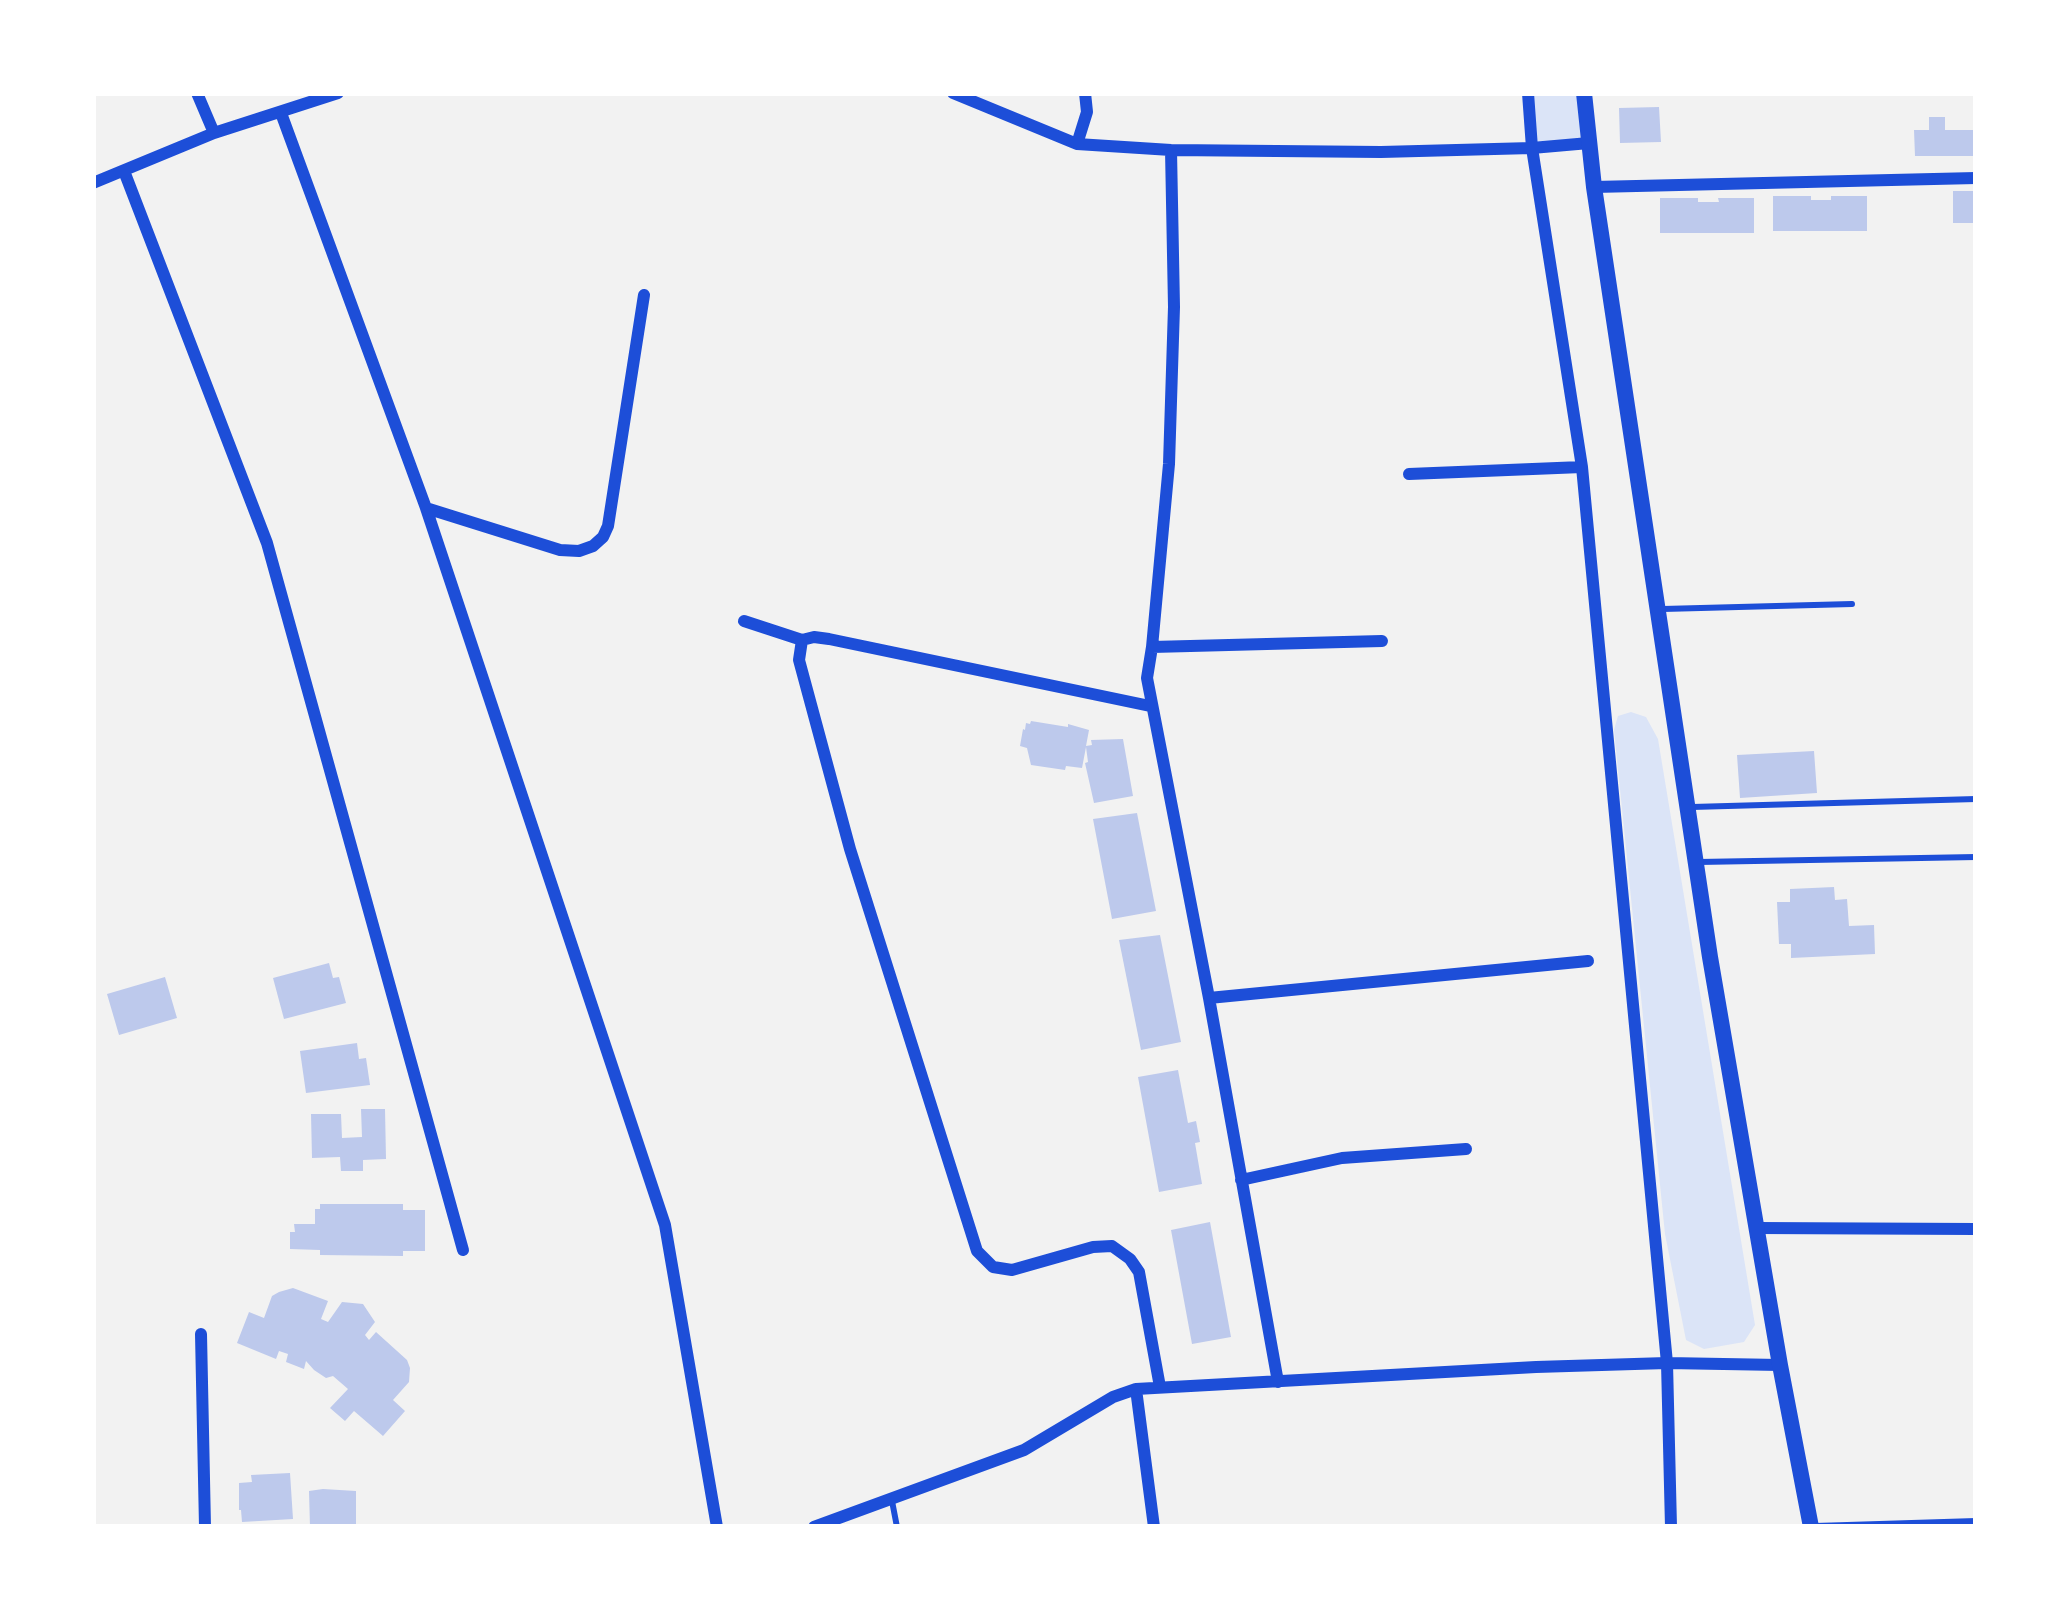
<!DOCTYPE html>
<style>
body{margin:0}
#map{position:relative;width:2069px;height:1620px;overflow:hidden;background:#f2f2f2;font-family:"Varela Round",sans-serif}
canvas{display:block}
.frame{position:absolute;inset:0;border:96px solid #fff;pointer-events:none}
</style>
<div id="map">
<canvas width="2069" height="1620"></canvas>
<div class="frame"></div>
</div>
<script>
const ctx = document.querySelector('canvas').getContext('2d');
ctx.lineJoin = 'round';
function fill(path, color) {
  ctx.fillStyle = color;
  ctx.fill(path, 'evenodd');
}
function toPath(rows) {
  const path = new Path2D();
  for (const r of rows) {
    path.moveTo(r[0], r[1]);
    for (let i = 2; i < r.length; i += 2) path.lineTo(r[i], r[i + 1]);
  }
  return path;
}
function stroke(path, color, width, dash) {
  ctx.strokeStyle = color;
  ctx.lineWidth = width;
  ctx.lineCap = dash ? 'butt' : 'round';
  ctx.setLineDash(dash || []);
  ctx.stroke(path);
}
const green = toPath([
 [1528,93,1584,93,1589,143,1532,148],
 [1631,712,1646,717,1658,739,1755,1325,1744,1342,1704,1349,1686,1340,1665,1234,1614,730,1618,716]
]);
const building = toPath([
 [1659,107,1661,142,1620,143,1619,108],
 [1929,117,1945,117,1945,130,1976,130,1976,156,1915,156,1914,130,1929,130],
 [1953,191,1976,191,1976,223,1953,223],
 [1773,196,1811,196,1811,200,1831,200,1831,196,1867,196,1867,231,1773,231],
 [1660,198,1698,198,1698,202,1719,202,1718,198,1754,198,1754,233,1660,233],
 [1031,721,1068,727,1068,724,1089,730,1086,746,1092,745,1091,740,1123,739,1133,796,1094,803,1085,763,1088,762,1086,747,1082,768,1066,766,1065,770,1031,765,1027,748,1020,746,1023,729,1025,730,1026,723,1030,724],
 [1814,751,1817,793,1740,798,1737,755],
 [1137,813,1156,911,1112,919,1093,819],
 [1834,887,1835,900,1847,899,1849,926,1874,925,1875,954,1791,958,1791,944,1779,944,1777,902,1790,902,1790,889],
 [1160,935,1181,1042,1141,1050,1119,940],
 [329,963,333,978,339,977,346,1003,284,1019,273,978],
 [165,977,177,1018,119,1035,107,994],
 [357,1043,359,1059,366,1058,370,1085,306,1093,300,1051],
 [1178,1070,1188,1123,1196,1121,1200,1142,1195,1143,1202,1184,1159,1192,1138,1077],
 [361,1109,385,1109,386,1159,363,1160,363,1171,341,1171,340,1157,312,1158,311,1114,341,1114,342,1138,362,1137],
 [320,1204,403,1204,403,1210,425,1210,425,1251,403,1251,403,1256,320,1255,320,1250,290,1249,290,1232,295,1232,294,1224,315,1224,315,1209,320,1209],
 [1210,1222,1231,1337,1192,1344,1171,1230],
 [293,1288,328,1301,321,1319,328,1322,342,1302,363,1304,375,1322,365,1335,369,1340,376,1332,407,1360,410,1368,409,1382,393,1400,405,1411,383,1436,354,1411,345,1421,330,1408,348,1389,333,1376,326,1378,314,1370,306,1361,304,1369,286,1362,288,1354,279,1351,276,1359,237,1343,249,1312,264,1318,272,1296,279,1292],
 [290,1473,293,1519,242,1522,241,1510,239,1510,239,1483,252,1482,251,1475],
 [323,1489,356,1491,356,1527,310,1527,309,1491]
]);
const service = toPath([
 [1663,609,1852,604],
 [1692,807,1976,799],
 [1699,862,1976,857],
 [892,1501,897,1527],
 [1815,1526,1976,1521]
]);
const minor = toPath([
 [197,93,214,133],
 [953,93,1077,144,1171,150,1381,152,1532,148,1589,143],
 [1528,93,1532,148,1582,467,1667,1363,1671,1527],
 [281,113,426,508,665,1225,717,1527],
 [1077,144,1087,112,1085,93],
 [1171,150,1174,307,1169,464,1152,647,1147,678,1209,998,1278,1382],
 [124,171,267,543,463,1250],
 [93,183,214,133,338,93],
 [1594,187,1976,178],
 [1409,474,1582,467],
 [426,508,560,550,579,551,593,546,603,537,608,526,644,295],
 [744,621,802,640,814,637,829,639,1150,706],
 [802,640,799,660,850,849,977,1251,993,1267,1012,1270,1093,1247,1112,1246,1130,1259,1139,1272,1160,1387],
 [1152,647,1382,641],
 [1209,998,1588,961],
 [1241,1180,1342,1158,1466,1149],
 [1757,1228,1976,1229],
 [201,1334,205,1527],
 [1136,1389,1154,1527],
 [814,1527,1024,1450,1113,1397,1136,1389,1536,1367,1667,1363,1780,1365]
]);
const tertiary = toPath([
 [1584,93,1594,187,1710,957,1780,1365,1811,1527]
]);
fill(green, '#dbe4f7');
fill(building, '#bdc9ec');
stroke(service, '#1d4ed8', 6);
stroke(minor, '#1d4ed8', 12);
stroke(tertiary, '#1d4ed8', 16);
</script>
